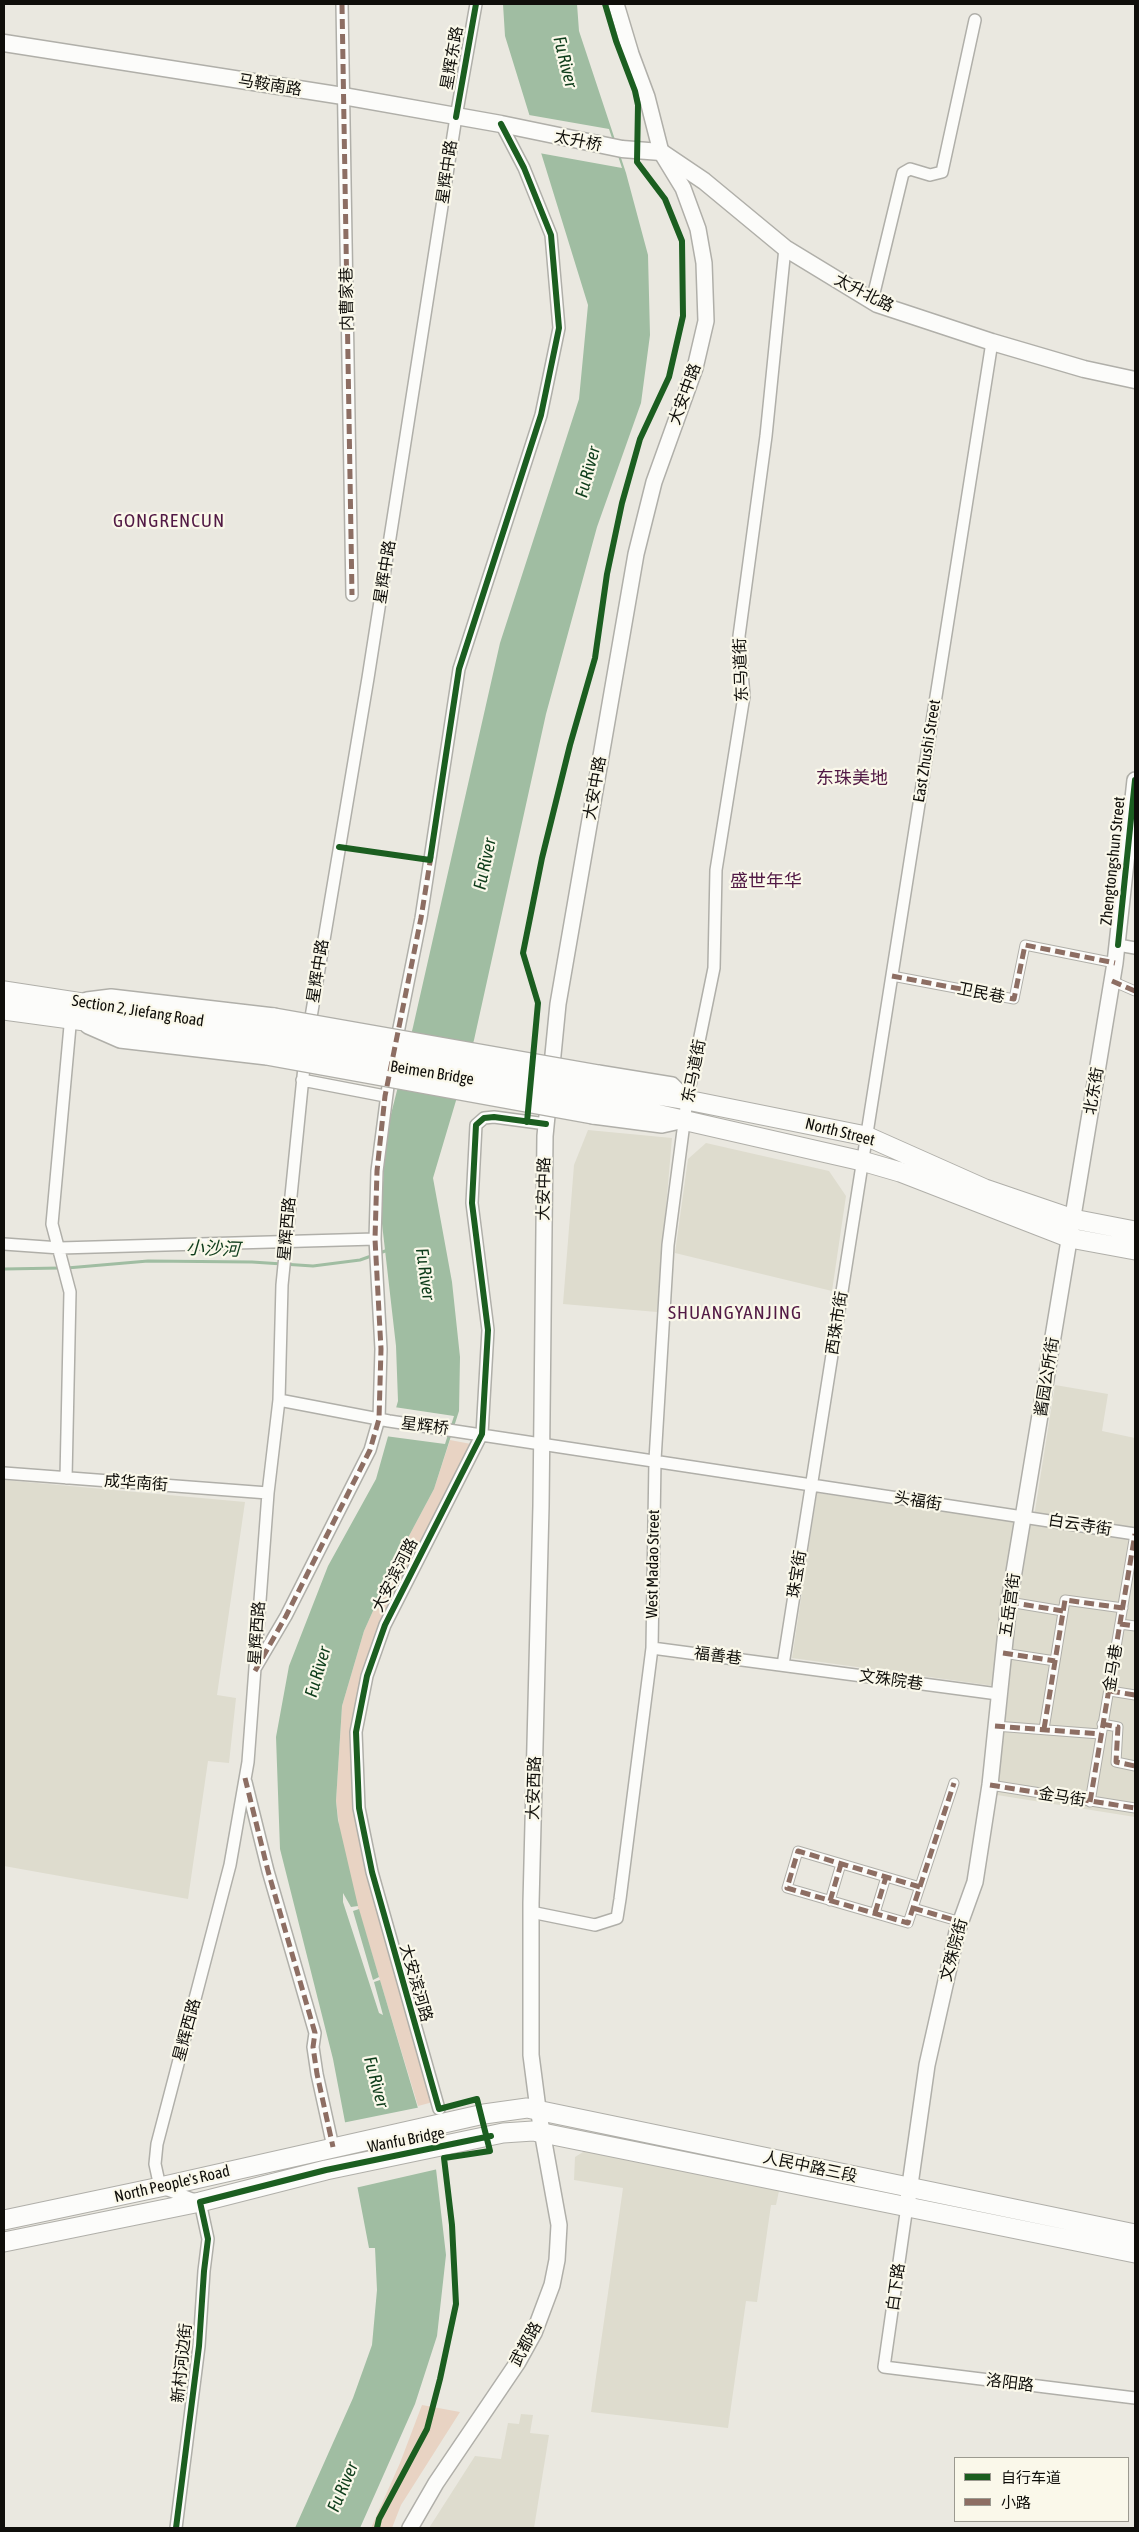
<!DOCTYPE html>
<meta charset="utf-8">
<style>
body{margin:0}
#map{position:relative;width:1139px;height:2532px;overflow:hidden;background:#eae8e0;font-family:"Asap Condensed","Noto Sans SC",sans-serif}
canvas{display:block}
.frame{position:absolute;inset:0;border:5px solid #0f0e0a;pointer-events:none}
.legend{position:absolute;left:954px;top:2457px;width:175px;height:65px;box-sizing:border-box;background:#faf8ea;border:1px solid #9c9a90;margin:0;padding:6px 9px;list-style:none;font-size:15px;color:#0f0e0a}
.legend li{display:flex;align-items:center;gap:10px;height:25px}
.legend b{width:25px;border:1px solid #9c9a90}
</style>
<div id="map">
<canvas width="1139" height="2532"></canvas>
<div class="frame"></div>
<ul class="legend">
<li><b style="height:6px;background:#1b5e20"></b>自行车道</li>
<li><b style="height:6px;background:#8d6e63"></b>小路</li>
</ul>
</div>
<script>
const ctx = document.querySelector('canvas').getContext('2d');
ctx.lineJoin = 'round';
function fill(path, color) {
  ctx.fillStyle = color;
  ctx.fill(path, 'evenodd');
}
function toPath(rows) {
  const path = new Path2D();
  for (const r of rows) {
    path.moveTo(r[0], r[1]);
    for (let i = 2; i < r.length; i += 2) path.lineTo(r[i], r[i + 1]);
  }
  return path;
}
function stroke(path, color, width, dash) {
  ctx.strokeStyle = color;
  ctx.lineWidth = width;
  ctx.lineCap = dash ? 'butt' : 'round';
  ctx.setLineDash(dash || []);
  ctx.stroke(path);
}
function drawText(font, color, halo, rows, align = 'center') {
  ctx.font = font + ' "Asap Condensed","Noto Sans SC",sans-serif';
  ctx.lineWidth = 4.5;
  ctx.setLineDash([]);
  ctx.textBaseline = 'middle';
  ctx.strokeStyle = halo;
  ctx.fillStyle = color;
  for (const [text, x, y, turn = 0] of rows) {
    ctx.save();
    ctx.translate(x, y);
    ctx.rotate((+turn || 0) * Math.PI / 180);
    ctx.textAlign = isNaN(turn) ? turn : align;
    if (halo) ctx.strokeText(text, 0, 0);
    ctx.fillText(text, 0, 0);
    ctx.restore();
  }
}
const built = toPath([
 [588,1130,672,1138,657,1312,563,1304,574,1165],
 [706,1143,829,1171,846,1196,832,1291,675,1253,688,1159],
 [1055,1385,1108,1394,1102,1431,1135,1438,1135,1817,997,1795,1009,1688,792,1658,817,1493,1033,1523],
 [4,1480,245,1502,217,1695,236,1698,229,1763,208,1761,188,1899,4,1866],
 [588,2149,779,2191,776,2205,771,2205,757,2302,746,2301,728,2428,591,2412,623,2188,574,2180,575,2157],
 [521,2414,533,2415,530,2433,549,2435,534,2528,429,2528,475,2456,501,2459,508,2423,519,2424]
]);
const green = toPath([
 [450,1440,471,1444,364,1678,355,1796,433,2102,418,2106,352,1888,341,1840,336,1801,342,1706,364,1631,394,1564,434,1489],
 [422,2405,460,2412,401,2505,392,2528,371,2528,400,2463]
]);
const water = toPath([
 [503,4,577,4,579,31,626,173,648,255,650,335,641,403,597,527,546,714,474,1040,433,1178,452,1282,460,1357,459,1411,434,1489,394,1564,364,1631,342,1706,336,1801,338,1820,358,1906,351,1907,343,1893,343,1902,379,2013,383,2015,374,1982,380,1980,436,2169,446,2255,437,2336,415,2404,360,2528,295,2528,353,2398,372,2345,377,2290,375,2248,369,2248,333,2059,280,1849,276,1737,289,1666,328,1566,376,1479,398,1401,396,1346,381,1215,386,1134,413,1027,500,643,579,399,588,305,505,36],
 [359,1909,379,1977,373,1980,353,1911]
]);
const pier = toPath([
 [529,115,609,129,622,168,539,153],
 [394,1407,454,1416,445,1444,385,1436],
 [421,2107,438,2169,355,2188,342,2123]
]);
const stream = toPath([
 [67,1268,148,1261,252,1262,313,1266,360,1260,388,1250],
 [4,1269,60,1268]
]);
const pedestrian = toPath([
 [892,976,1014,999,1025,945,1115,963],
 [1112,981,1135,991],
 [1009,1602,1063,1611],
 [1120,1624,1135,1626],
 [1003,1653,1055,1661],
 [1110,1691,1135,1695],
 [1102,1724,1118,1727,1116,1762,1135,1766],
 [995,1726,1100,1734],
 [1044,1729,1065,1600,1123,1608],
 [990,1785,1135,1808],
 [1090,1802,1135,1534],
 [920,1887,798,1851,787,1888,908,1923,954,1783],
 [830,1901,841,1864],
 [913,1908,961,1922],
 [875,1913,886,1877]
]);
const minor = toPath([
 [342,4,352,595],
 [872,301,903,173,910,169,930,175,942,172,975,20],
 [1118,945,1135,948],
 [309,1029,368,678,456,117,476,4],
 [396,1043,421,918,459,669,541,415,559,328,551,235,524,168,501,124],
 [302,1080,385,1096],
 [4,1244,60,1248,375,1239],
 [279,1400,389,1421,1135,1534],
 [4,1473,268,1493],
 [66,1478,70,1292,52,1224,71,1015],
 [652,1648,998,1694],
 [783,1665,992,342],
 [256,1667,286,1616,370,1450,379,1419,381,1349,375,1239,377,1171,390,1071],
 [246,1782,268,1871,315,2033,313,2047,317,2074,333,2147],
 [531,1912,595,1925,617,1918,620,1899,652,1648,655,1460,668,1245,687,1100,714,968,716,870,744,696,739,636,766,436,785,248],
 [439,2109,372,1872,359,1808,356,1732,367,1676,385,1625,482,1434,488,1330,472,1203,476,1125,484,1118,494,1117,546,1124],
 [907,2206,884,2367,1135,2398],
 [176,2528,199,2346,204,2271,208,2239,200,2202,160,2187,155,2164,157,2144,230,1865,248,1762,268,1493,279,1400,282,1285,305,1057]
]);
const tertiary = toPath([
 [87,1000,111,997,274,1016],
 [88,1026,120,1040,267,1057],
 [598,1073,672,1085,687,1100],
 [593,1116,662,1125,680,1121],
 [907,2206,927,2065,957,1932,975,1882,990,1785,1009,1602,1115,963,1135,780],
 [410,2528,436,2483,518,2362,534,2333,552,2285,557,2260,559,2225,538,2109,531,2055,531,1903,541,1506,545,1136,558,1004,636,554,654,482,695,368,706,321,704,263,698,229,683,188,661,152,647,97,631,54,616,4]
]);
const secondary = toPath([
 [4,43,343,96,501,124,622,149,661,152,704,181,785,248,877,304,992,342,1084,369,1135,380]
]);
const primary = toPath([
 [4,991,272,1032],
 [4,1010,269,1046],
 [597,1085,687,1100,866,1136,985,1189,1073,1219,1135,1231],
 [595,1100,862,1161,900,1172,1070,1238,1135,1250],
 [4,2220,160,2187,484,2114,527,2108,1135,2234],
 [4,2242,200,2202,326,2170,503,2133,533,2131,1135,2253]
]);
const tertiaryBridge = toPath([
 [274,1016,598,1073],
 [267,1057,593,1116]
]);
const primaryBridge = toPath([
 [272,1032,597,1085],
 [269,1046,595,1100]
]);
const quiet = toPath([
 [342,4,352,595],
 [892,976,1014,999,1025,945,1115,963],
 [1112,981,1135,991],
 [1009,1602,1063,1611],
 [1120,1624,1135,1626],
 [1003,1653,1055,1661],
 [255,1671,286,1616,370,1450,379,1419,381,1349,375,1239,377,1171,385,1096,421,918,431,856],
 [1110,1691,1135,1695],
 [1102,1724,1118,1727,1116,1762,1135,1766],
 [995,1726,1100,1734],
 [1044,1729,1065,1600,1123,1608],
 [245,1778,268,1871,315,2033,313,2047,317,2074,333,2147],
 [990,1785,1135,1808],
 [1090,1802,1135,1534],
 [920,1887,798,1851,787,1888,908,1923,954,1783],
 [830,1901,841,1864],
 [913,1908,961,1922],
 [875,1913,886,1877]
]);
const cycleway = toPath([
 [456,117,476,4],
 [339,847,430,860,459,669,541,415,559,328,551,235,524,168,501,124],
 [1118,945,1135,780],
 [527,1122,538,1003,523,953,542,858,570,745,595,658,607,574,622,503,640,439,669,377,683,316,682,241,665,199,637,162,638,105,635,91,616,41,605,4],
 [176,2528,199,2346,204,2271,208,2239,200,2202,326,2170,491,2136],
 [377,2528,379,2519,427,2429,440,2379,456,2304,452,2225,444,2158,490,2151,477,2099,439,2109,372,1872,359,1808,356,1732,367,1676,385,1625,482,1434,488,1330,472,1203,476,1125,484,1118,494,1117,546,1124]
]);
const streetNames = [
 ["星辉东路",452,58,-80],
 ["马鞍南路",270,85,9],
 ["太升桥",578,141,11],
 ["星辉中路",447,172,-82],
 ["太升北路",864,293,27],
 ["内曹家巷",347,299,-91],
 ["大安中路",685,394,-70],
 ["星辉中路",385,572,-81],
 ["东马道街",741,670,-92],
 ["East Zhushi Street",927,751,-81],
 ["大安中路",595,788,-80],
 ["Zhengtongshun Street",1113,861,-84],
 ["星辉中路",318,971,-81],
 ["卫民巷",981,993,11],
 ["Section 2, Jiefang Road",138,1011,9],
 ["东马道街",694,1071,-79],
 ["Beimen Bridge",432,1073,9],
 ["北东街",1094,1091,-80],
 ["North Street",840,1132,14],
 ["大安中路",544,1189,-89],
 ["星辉西路",287,1229,-85],
 ["西珠市街",837,1323,-81],
 ["酱园公所街",1047,1377,-81],
 ["星辉桥",425,1426,7],
 ["成华南街",136,1483,4],
 ["头福街",918,1501,9],
 ["白云寺街",1080,1525,9],
 ["West Madao Street",653,1564,-89],
 ["珠宝街",797,1574,-81],
 ["大安滨河路",395,1575,-63],
 ["五岳宫街",1010,1605,-82],
 ["星辉西路",257,1633,-86],
 ["福善巷",718,1656,7],
 ["金马巷",1113,1668,-81],
 ["文殊院巷",891,1680,8],
 ["大安西路",534,1788,-88],
 ["金马街",1062,1797,9],
 ["文殊院街",954,1950,-75],
 ["大安滨河路",416,1983,74],
 ["星辉西路",187,2030,-75],
 ["Wanfu Bridge",406,2140,-11],
 ["人民中路三段",810,2167,12],
 ["North People's Road",172,2184,-13],
 ["白下路",896,2287,-82],
 ["武都路",526,2344,-61],
 ["新村河边街",182,2363,-84],
 ["洛阳路",1010,2383,7]
];
const waterNames = [
 ["Fu River",565,62,76],
 ["Fu River",588,472,-75],
 ["Fu River",485,864,-78],
 ["小沙河",213,1249,2],
 ["Fu River",425,1274,82],
 ["Fu River",318,1672,-74],
 ["Fu River",376,2082,75],
 ["Fu River",343,2487,-67]
];
const neighbourhoodNames = [
 ["东珠美地",852,778],
 ["盛世年华",766,881]
];
const quarterNames = [
 ["GONGRENCUN",169,521],
 ["SHUANGYANJING",735,1313]
];
fill(built, '#dedcce');
fill(green, '#e8d3c3');
fill(water, '#a0bda2');
fill(pier, '#eae8e0');
stroke(stream, '#a0bda2', 3);
stroke(pedestrian, '#b0afa9', 11);
stroke(minor, '#b0afa9', 14);
stroke(tertiary, '#b0afa9', 18);
stroke(secondary, '#b0afa9', 19);
stroke(primary, '#b0afa9', 21);
stroke(pedestrian, '#fcfcfa', 9);
stroke(minor, '#fcfcfa', 11);
stroke(tertiary, '#fcfcfa', 15);
stroke(secondary, '#fcfcfa', 16);
stroke(primary, '#fcfcfa', 19);
stroke(tertiaryBridge, '#b0afa9', 18, []);
stroke(primaryBridge, '#b0afa9', 21, []);
stroke(tertiaryBridge, '#fcfcfa', 15);
stroke(primaryBridge, '#fcfcfa', 19);
stroke(quiet, '#8d6e63', 5, [10, 5]);
stroke(cycleway, '#1b5e20', 6);
drawText('16px', '#0f0e0a', '#faf8ea', streetNames);
drawText('italic 18px', '#0e3d1b', '#faf8ea', waterNames);
drawText('18px', '#521a45', '#faf8ea', neighbourhoodNames);
ctx.letterSpacing = '1px';
drawText('19px', '#521a45', '#faf8ea', quarterNames);
ctx.letterSpacing = '0px';
</script>
